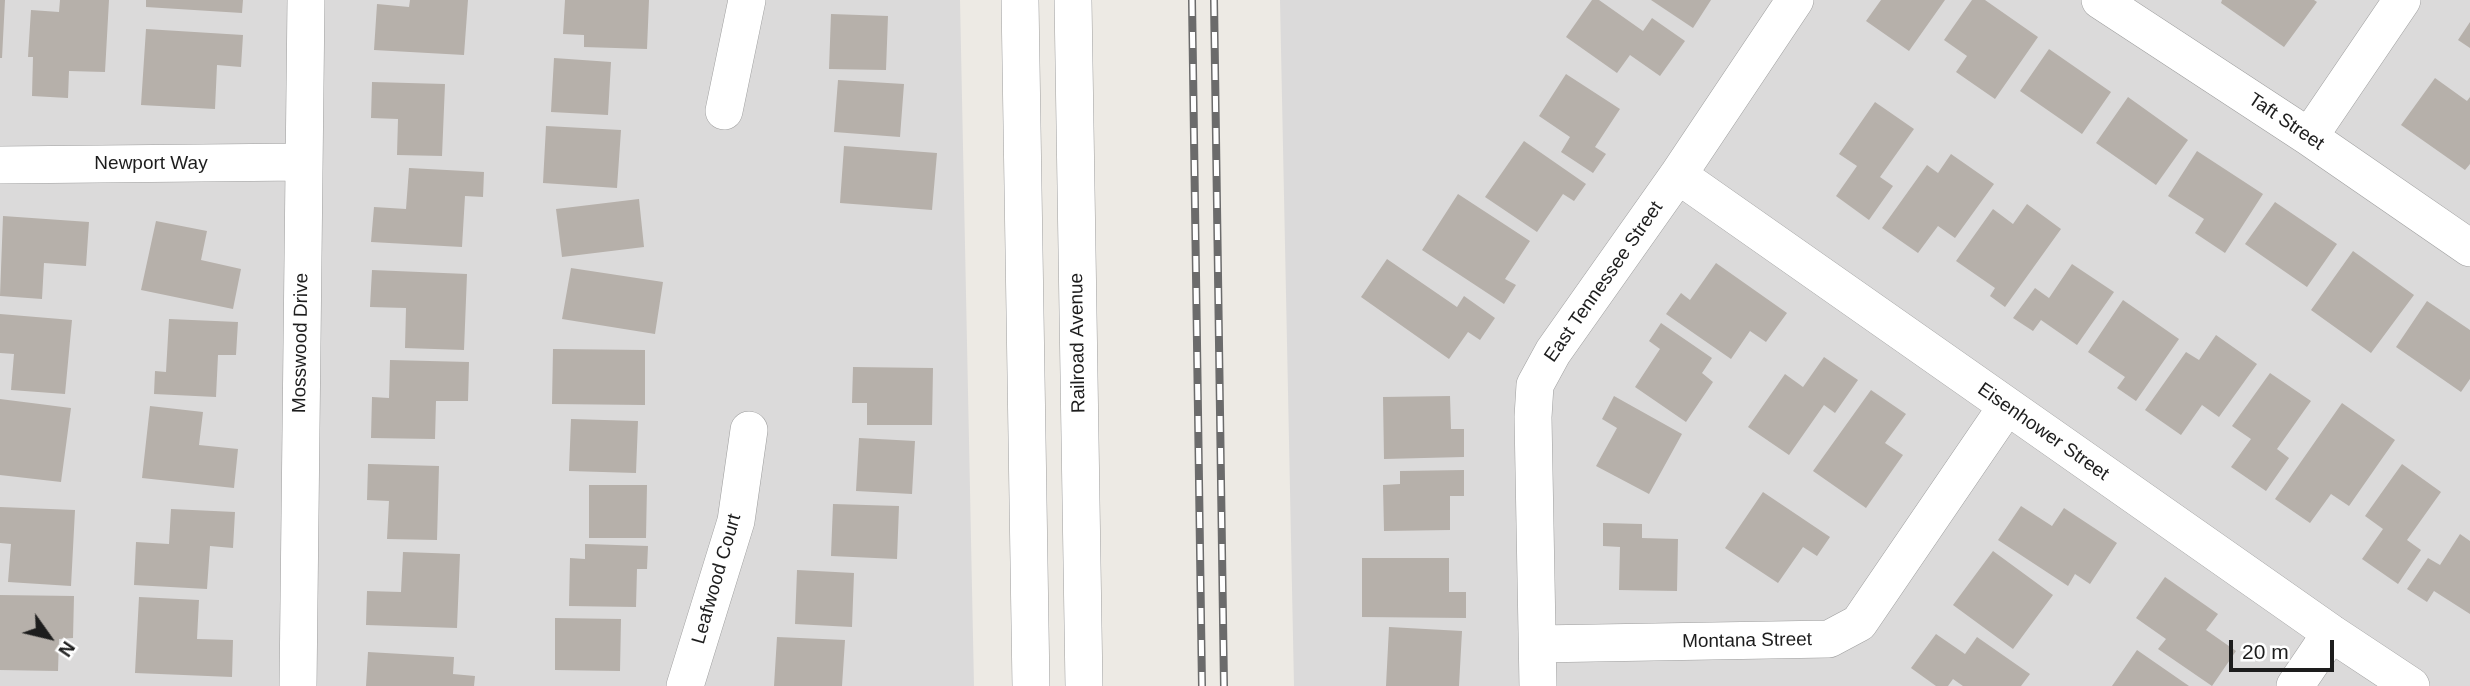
<!DOCTYPE html>
<style>
body{margin:0}
#map{position:relative;width:2470px;height:686px;overflow:hidden;background:#edeae4;font-family:Helvetica,sans-serif}
canvas{display:block}
.north{position:absolute;left:14px;top:602px;width:70px;height:70px;-webkit-text-stroke:5px #fff;paint-order:stroke;rotate:124deg;font-size:19px;font-weight:700;line-height:28px;text-align:center;color:#1d1d1d}
.north::after{content:'';display:block;margin:auto;width:24px;height:32px;background:#1d1d1d;clip-path:polygon(50% 0,100% 100%,50% 72%,0 100%)}
.scale{position:absolute;left:2229px;top:640px;width:105px;height:32px;box-sizing:border-box;border:4px solid #1d1d1d;border-top:0;padding-left:9px;font-size:21px;line-height:24px;white-space:nowrap;color:#1d1d1d;-webkit-text-stroke:5px #fff;paint-order:stroke}
</style>
<div id="map">
<canvas width="2470" height="686"></canvas>
<div class="north">N</div>
<div class="scale">20 m</div>
</div>
<script>
const ctx = document.querySelector('canvas').getContext('2d');
ctx.lineJoin = 'round';
function fill(path, color) {
  ctx.fillStyle = color;
  ctx.fill(path, 'evenodd');
}
function toPath(rows) {
  const path = new Path2D();
  for (const r of rows) {
    path.moveTo(r[0], r[1]);
    for (let i = 2; i < r.length; i += 2) path.lineTo(r[i], r[i + 1]);
  }
  return path;
}
function stroke(path, color, width, dash) {
  ctx.strokeStyle = color;
  ctx.lineWidth = width;
  ctx.lineCap = dash ? 'butt' : 'round';
  ctx.setLineDash(dash || []);
  ctx.stroke(path);
}
function drawText(font, color, halo, rows, align = 'center') {
  ctx.font = font + ' Helvetica,sans-serif';
  ctx.lineWidth = 6;
  ctx.setLineDash([]);
  ctx.textBaseline = 'middle';
  ctx.strokeStyle = halo;
  ctx.fillStyle = color;
  for (const [text, x, y, turn = 0] of rows) {
    ctx.save();
    ctx.translate(x, y);
    ctx.rotate((+turn || 0) * Math.PI / 180);
    ctx.textAlign = isNaN(turn) ? turn : align;
    if (halo) ctx.strokeText(text, 0, 0);
    ctx.fillText(text, 0, 0);
    ctx.restore();
  }
}
const residential = toPath([
 [0,0,960,0,974,686,0,686],
 [1280,0,2470,0,2470,686,1294,686]
]);
const building = toPath([
 [0,0,5,0,2,58,0,58],
 [60,0,109,0,105,72,69,71,68,98,32,96,33,57,28,57,31,10,59,12],
 [146,0,243,0,242,13,146,7],
 [410,0,468,0,464,55,374,50,377,4,409,7],
 [565,0,649,0,647,49,584,47,584,35,563,34],
 [1592,0,1599,0,1643,31,1652,18,1685,41,1660,76,1630,55,1617,73,1566,37],
 [1651,0,1711,0,1693,28],
 [1881,0,1945,0,1909,51,1866,21],
 [1972,0,1985,0,2038,37,1995,99,1956,72,1967,56,1944,40],
 [2222,0,2314,0,2317,2,2284,47,2221,3],
 [831,14,888,16,886,70,829,69],
 [2470,22,2470,48,2458,40],
 [146,29,243,35,241,67,217,65,215,109,141,105],
 [2049,49,2111,92,2082,134,2020,91],
 [554,58,611,62,608,115,551,112],
 [1566,74,1620,109,1595,147,1606,154,1593,173,1561,152,1570,137,1539,116],
 [2435,78,2467,101,2470,97,2470,164,2465,170,2401,125],
 [838,80,904,84,900,137,834,132],
 [372,82,445,84,442,156,397,155,398,119,371,118],
 [2128,97,2188,140,2156,185,2096,143],
 [1875,102,1914,129,1880,177,1893,186,1869,220,1836,196,1857,166,1839,154],
 [546,126,621,130,617,188,543,183],
 [1524,141,1586,184,1574,201,1563,194,1537,232,1485,197],
 [844,146,937,153,932,210,840,203],
 [2197,151,2263,194,2225,253,2195,233,2204,219,2168,196],
 [1951,154,1994,184,1955,238,1938,226,1918,253,1882,228,1927,165,1938,173],
 [409,168,484,172,483,197,465,196,462,247,371,242,374,207,406,209],
 [1458,194,1530,241,1505,279,1516,285,1504,304,1422,250],
 [639,199,644,247,562,257,556,209],
 [2275,202,2337,244,2307,287,2245,244],
 [2027,204,2061,229,2005,307,1990,296,1995,288,1956,261,1993,209,2013,224],
 [3,216,89,222,86,266,44,263,42,299,0,296],
 [156,221,207,231,201,260,241,269,233,309,141,290],
 [2353,251,2414,295,2371,353,2311,310],
 [1387,259,1457,307,1464,296,1495,318,1480,340,1468,332,1449,359,1361,297],
 [1716,263,1787,313,1766,342,1750,331,1731,359,1666,314,1681,293,1690,300],
 [2072,264,2114,292,2077,345,2041,320,2033,331,2013,318,2035,288,2049,298],
 [571,268,663,282,655,334,562,319],
 [372,270,467,274,464,350,405,348,406,308,370,307],
 [2123,300,2179,339,2136,401,2117,388,2125,377,2088,352],
 [2427,301,2470,330,2470,379,2461,392,2396,347],
 [0,314,72,320,65,394,11,390,14,354,0,353],
 [169,319,238,322,236,355,218,355,216,397,154,394,155,371,166,372],
 [1661,323,1712,358,1702,373,1713,382,1686,422,1635,387,1660,349,1649,341],
 [2216,335,2257,364,2219,417,2202,405,2181,435,2145,410,2186,352,2199,360],
 [553,349,645,350,645,405,552,404],
 [1824,357,1858,380,1835,413,1824,405,1789,455,1748,427,1785,374,1803,387],
 [390,360,469,362,468,401,436,401,435,439,371,438,372,397,389,398],
 [853,367,933,368,932,425,867,425,867,403,852,403],
 [2270,373,2311,401,2277,449,2289,458,2266,491,2231,467,2251,439,2232,426],
 [1871,390,1906,414,1885,443,1903,455,1866,508,1813,471],
 [1450,396,1451,429,1464,429,1464,457,1384,459,1383,397],
 [1614,396,1682,434,1649,494,1596,466,1617,428,1602,419],
 [0,399,71,408,61,482,0,475],
 [2342,403,2395,440,2349,506,2331,494,2310,523,2275,499],
 [150,406,203,412,199,445,238,449,234,488,142,478],
 [571,419,638,421,636,473,569,471],
 [859,438,915,441,912,494,856,491],
 [368,464,439,466,437,540,387,539,389,501,367,500],
 [2402,464,2441,492,2407,540,2421,550,2398,584,2362,559,2383,529,2365,516],
 [1464,470,1464,496,1450,496,1450,530,1384,531,1383,485,1400,484,1400,471],
 [589,485,647,485,646,538,589,538],
 [1763,492,1830,537,1817,556,1803,547,1778,583,1725,548],
 [833,504,899,506,897,559,831,556],
 [2021,506,2052,526,2064,508,2117,543,2090,584,2075,574,2068,586,1998,540],
 [0,507,75,510,71,586,8,582,11,544,0,543],
 [171,509,235,512,233,548,210,546,207,589,134,585,136,542,169,544],
 [1603,523,1642,524,1642,538,1678,539,1677,591,1619,590,1620,547,1603,546],
 [2460,534,2470,541,2470,614,2434,591,2427,602,2407,589,2428,558,2440,565],
 [585,544,648,546,647,569,637,569,636,607,569,606,570,558,585,559],
 [1993,551,2053,595,2013,649,1953,605],
 [403,552,460,554,457,628,366,625,367,591,401,592],
 [1362,558,1449,558,1449,592,1466,592,1466,618,1362,617],
 [797,570,854,573,852,627,795,624],
 [2165,577,2218,614,2206,630,2236,651,2212,686,2158,649,2166,639,2136,618],
 [0,595,74,596,73,638,59,639,58,671,0,670],
 [139,597,199,600,197,639,233,640,232,677,135,673],
 [555,618,621,619,620,671,555,670],
 [1389,627,1462,631,1459,686,1386,686],
 [1936,634,1965,654,1977,637,2030,674,2021,686,1963,686,1953,679,1948,686,1936,686,1911,668],
 [777,637,845,640,842,686,774,686],
 [2137,650,2189,686,2112,686],
 [368,652,454,657,453,674,475,676,474,686,366,686]
]);
const minor = toPath([
 [1020,0,1031,686],
 [1073,0,1084,686],
 [2100,0,2309,137,2470,248],
 [724,111,747,0],
 [2309,137,2402,0],
 [0,165,302,162],
 [1678,175,2331,633,2411,686],
 [1538,644,1829,639,1859,623,2007,406],
 [298,686,306,0],
 [685,686,736,521,749,430],
 [1538,686,1533,417,1535,385,1553,352,1678,175,1795,0],
 [2295,686,2331,633]
]);
const rail = toPath([
 [1192,0,1202,686],
 [1214,0,1224,686]
]);
const streetNames = [
 ["Taft Street",2286,122,34],
 ["Newport Way",151,164],
 ["East Tennessee Street",1604,282,-55],
 ["Mosswood Drive",301,343,-89],
 ["Railroad Avenue",1078,343,-91],
 ["Eisenhower Street",2043,432,35],
 ["Leafwood Court",717,579,-74],
 ["Montana Street",1747,641,-1]
];
fill(residential, '#dbdada');
fill(building, '#b6b0aa');
stroke(minor, '#9e9e9e', 38);
stroke(minor, '#fff', 37);
stroke(rail, '#6b6b6b', 8);
stroke(rail, '#fff', 5, [16]);
drawText('19px', '#1d1d1d', '#fff', streetNames);
</script>
